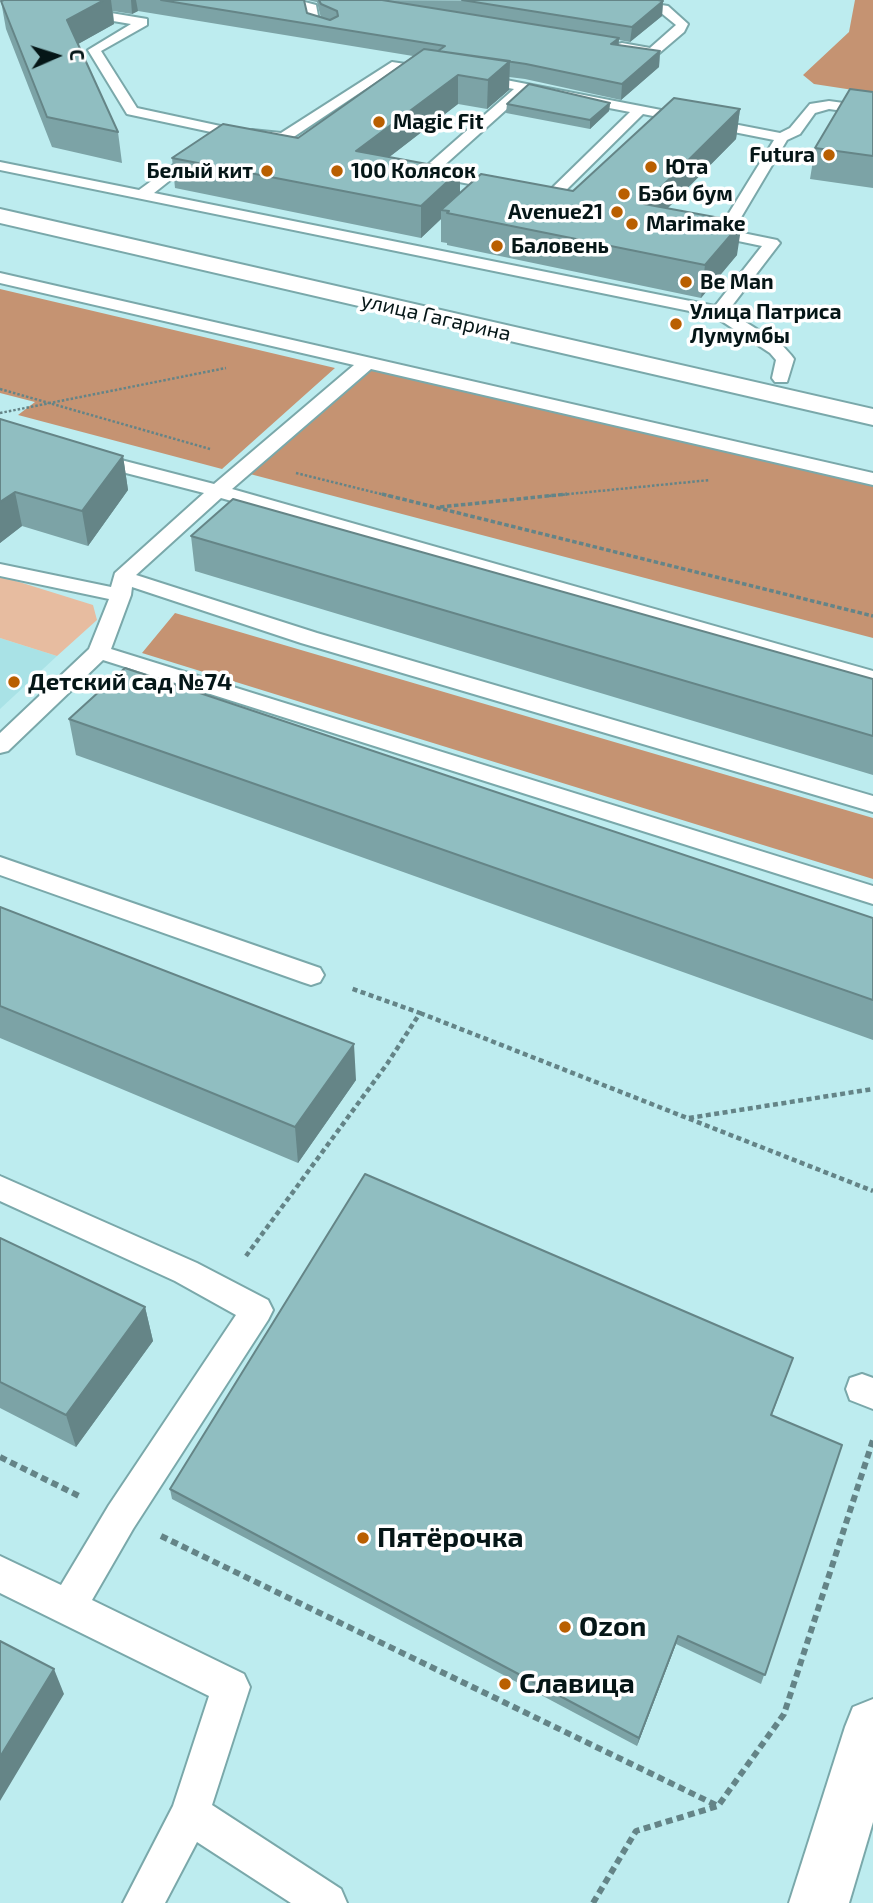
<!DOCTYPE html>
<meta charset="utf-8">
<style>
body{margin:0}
#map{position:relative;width:873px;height:1903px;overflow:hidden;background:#bdecef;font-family:"Exo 2",sans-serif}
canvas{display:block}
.north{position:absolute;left:21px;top:21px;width:70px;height:70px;-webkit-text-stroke:5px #fff;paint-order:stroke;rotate:87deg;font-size:19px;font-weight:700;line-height:28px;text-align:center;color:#051617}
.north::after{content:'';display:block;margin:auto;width:24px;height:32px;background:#051617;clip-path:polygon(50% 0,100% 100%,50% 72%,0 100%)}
</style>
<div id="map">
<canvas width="873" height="1903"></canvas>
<div class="north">С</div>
</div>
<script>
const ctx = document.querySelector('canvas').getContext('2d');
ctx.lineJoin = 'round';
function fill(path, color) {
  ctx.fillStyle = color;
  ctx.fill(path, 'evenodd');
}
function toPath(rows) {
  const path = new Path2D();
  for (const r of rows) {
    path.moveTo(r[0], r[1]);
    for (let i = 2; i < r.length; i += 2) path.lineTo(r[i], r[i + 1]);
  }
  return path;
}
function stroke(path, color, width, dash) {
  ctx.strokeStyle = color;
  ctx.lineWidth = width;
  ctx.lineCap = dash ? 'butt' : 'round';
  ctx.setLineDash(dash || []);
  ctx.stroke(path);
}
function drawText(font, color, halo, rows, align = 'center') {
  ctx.font = font + ' "Exo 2",sans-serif';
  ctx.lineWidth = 7;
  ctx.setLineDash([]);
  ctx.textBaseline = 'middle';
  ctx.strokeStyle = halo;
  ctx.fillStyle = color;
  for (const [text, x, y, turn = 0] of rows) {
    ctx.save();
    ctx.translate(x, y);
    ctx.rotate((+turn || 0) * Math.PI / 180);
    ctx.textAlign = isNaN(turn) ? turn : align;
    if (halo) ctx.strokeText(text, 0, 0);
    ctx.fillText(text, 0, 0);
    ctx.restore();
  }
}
const built = toPath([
 [0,638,57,656,0,709]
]);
const green = toPath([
 [0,576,93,605,97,620,57,656,0,638]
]);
const forest = toPath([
 [855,0,873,0,873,93,814,84,803,75,849,32],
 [0,289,335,368,222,469,18,415,35,402,0,393],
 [368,366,873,484,873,638,250,474],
 [175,613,873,818,873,879,142,653]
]);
const pathFar3 = toPath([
 [0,389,210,449],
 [0,413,226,368],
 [296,473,389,496],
 [549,496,710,480]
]);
const pathFar2 = toPath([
 [382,494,873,616],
 [440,507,567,494]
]);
const pathFar1 = toPath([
 [420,1013,873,1191],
 [689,1118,873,1089],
 [246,1256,387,1064,420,1013,350,988]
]);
const path = toPath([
 [0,1457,81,1497],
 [161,1536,718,1806],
 [593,1903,636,1831,718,1806,784,1714,873,1440]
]);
const service = toPath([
 [6,0,33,0,147,19,147,25,101,51,137,108,225,127,232,131,225,135,127,114,88,50,131,24,12,4,6,0],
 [276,0,297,0,316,5,319,21,337,29,331,33,309,26,306,9,276,0],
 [600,0,629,0,668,6,688,24,684,32,657,55,618,50,618,44,622,43,650,48,676,25,660,12,606,4,600,0],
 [392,62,433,68,439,72,433,76,394,70,289,140,252,138,245,134,252,130,281,133,392,62],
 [475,74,780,133,790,128,810,104,829,101,873,107,873,115,829,109,815,113,800,134,787,140,733,231,777,240,780,243,728,311,782,345,791,355,794,359,787,382,775,382,772,378,776,360,770,353,714,316,0,170,0,162,139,190,202,144,207,145,207,151,154,193,715,306,762,246,719,237,716,234,774,140,643,114,557,199,552,200,423,175,423,169,514,89,470,81,470,75,475,74],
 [526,92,630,112,549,191,439,170,526,92],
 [0,273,873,473,873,485,371,369,232,489,873,671,873,685,221,498,136,575,317,633,873,796,873,812,301,643,132,587,131,595,111,649,873,886,873,904,103,660,8,751,0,753,0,733,89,649,109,599,0,576,0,564,111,587,115,573,204,493,83,462,81,458,83,454,90,452,214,484,354,365,0,283,0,273],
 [0,857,320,968,324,975,320,982,311,985,302,982,0,875,0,857],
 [0,1176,197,1263,268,1300,273,1310,268,1320,133,1529,92,1600,244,1674,250,1687,212,1805,341,1889,347,1903,291,1903,197,1842,165,1903,123,1903,173,1806,209,1696,0,1593,0,1556,61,1585,109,1505,236,1315,175,1281,0,1201,0,1176],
 [862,1374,873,1378,873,1409,850,1400,846,1389,850,1378,862,1374]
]);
const minor = toPath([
 [873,1699,873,1822,849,1903,789,1903,845,1727,853,1707,873,1699]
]);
const primary = toPath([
 [0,209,873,409,873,425,0,223,0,209]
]);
const wall = toPath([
 [4,0,304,0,307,13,321,18,317,2,307,0,663,1,662,16,630,42,619,40,618,45,660,51,659,67,621,100,525,79,509,77,509,90,487,109,458,104,389,157,460,170,460,193,573,191,740,109,736,139,668,208,737,255,701,298,447,245,447,243,441,242,441,219,421,238,175,188,172,158,298,138,413,56,138,11,132,14,113,11,114,24,78,44,118,132,122,163,52,147,6,29,1,1],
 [873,92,873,188,810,179,815,148],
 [610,103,609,111,590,129,506,113,507,104],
 [0,419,123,456,128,490,88,546,22,526,0,543],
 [191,536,873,679,873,775,195,571],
 [69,719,873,918,873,1040,76,755],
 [0,907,356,1080,298,1163,0,1038],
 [0,1238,145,1307,153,1341,76,1447,0,1408],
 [793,1358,772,1415,842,1445,761,1684,676,1644,637,1746,172,1499,170,1489]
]);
const shadedWall = toPath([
 [104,0,111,0,114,24,71,48,67,20],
 [131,0,136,0,138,11,132,14],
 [663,1,662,16,630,42,632,27],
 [619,38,618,53,611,44],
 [660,51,659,67,621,100,622,84],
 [510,61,509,90,487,109,488,80],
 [458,75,458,104,357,182,356,151],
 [610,103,609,111,590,129,590,120],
 [740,109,736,139,641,235,644,204],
 [460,170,460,201,441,210,441,219,421,238,421,206],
 [742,222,737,255,701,298,705,265],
 [123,456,128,490,88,546,82,511],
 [15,492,22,526,0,543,0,502],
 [354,1044,356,1080,298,1163,295,1127],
 [145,1307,153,1341,76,1447,66,1415],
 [678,1636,676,1644,637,1746,639,1738],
 [54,1669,64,1694,0,1801,0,1757]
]);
const building = toPath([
 [4,0,104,0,67,20,118,132,47,117,1,1,4,0],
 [161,0,304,0,307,13,330,20,338,16,337,11,321,4,319,0,382,0,619,38,611,44,660,51,622,84,526,64,438,51,445,46,161,0],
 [462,0,658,0,663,1,632,27,462,0],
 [424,49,510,61,488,80,458,75,356,151,460,170,421,206,172,158,223,124,298,138,424,49],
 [529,84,610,103,590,120,507,104,529,84],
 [850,89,873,92,873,156,815,148,850,89],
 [674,98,740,109,644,204,742,222,705,265,447,213,449,211,441,210,481,174,573,191,674,98],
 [0,419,123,456,82,511,15,492,0,502,0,419],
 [233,499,873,679,873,736,191,536,233,499],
 [125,668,873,918,873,1000,69,719,125,668],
 [0,907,354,1044,295,1127,0,1006,0,907],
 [365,1174,793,1358,771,1415,842,1445,765,1675,678,1636,639,1738,170,1489,365,1174],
 [0,1238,145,1307,66,1415,0,1382,0,1238],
 [0,1641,54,1669,0,1757,0,1641]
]);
const markers = [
 [379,122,7,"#b95f01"],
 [829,155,7,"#b95f01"],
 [651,167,7,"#b95f01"],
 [267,171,7,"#b95f01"],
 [337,171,7,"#b95f01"],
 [624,194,7,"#b95f01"],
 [617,212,7,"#b95f01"],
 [632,224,7,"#b95f01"],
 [497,246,7,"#b95f01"],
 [686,282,7,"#b95f01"],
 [676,324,7,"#b95f01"],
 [14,682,7,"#b95f01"],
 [363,1538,7,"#b95f01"],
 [565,1627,7,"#b95f01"],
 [505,1684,7,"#b95f01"]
];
const farPoinames = [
 ["Magic Fit",393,122],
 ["Futura",815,155,"right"],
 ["Юта",665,167],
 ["Белый кит",253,171,"right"],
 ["100 Колясок",351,171],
 ["Бэби бум",638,194],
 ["Avenue21",603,212,"right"],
 ["Marimake",646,224],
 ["Баловень",511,246],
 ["Be Man",700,282],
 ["Улица Патриса",690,312],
 ["Лумумбы",690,336]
];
const farStreetnames = [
 ["улица Гагарина",436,317,13]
];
const poiNames = [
 ["Детский сад №74",28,682]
];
const nearPoinames = [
 ["Пятёрочка",377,1538],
 ["Ozon",579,1627],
 ["Славица",519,1684]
];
fill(built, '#a9e2e6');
fill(green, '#e7bca0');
fill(forest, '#c59372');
stroke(service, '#7aa8aa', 4);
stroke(minor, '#7aa8aa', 4);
stroke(primary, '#7aa8aa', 4);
stroke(pathFar3, '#648487', 2.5, [2.5, 2]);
stroke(pathFar2, '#648487', 3.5, [4.5, 2.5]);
stroke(pathFar1, '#648487', 4.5, [5, 3.5]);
stroke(path, '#648487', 6, [7, 4.5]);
fill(service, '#fff');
fill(minor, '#fff');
fill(primary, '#fff');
fill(wall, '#7ca3a6');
fill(shadedWall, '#658587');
fill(building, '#90bec1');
stroke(building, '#658587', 2);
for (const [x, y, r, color] of markers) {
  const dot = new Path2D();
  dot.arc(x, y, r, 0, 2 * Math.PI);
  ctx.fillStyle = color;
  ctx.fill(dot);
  stroke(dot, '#fff', 2.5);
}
drawText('bold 21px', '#051617', '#fff', farPoinames, 'left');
drawText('21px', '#051617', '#fff', farStreetnames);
drawText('bold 24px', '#051617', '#fff', poiNames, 'left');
drawText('bold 28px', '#051617', '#fff', nearPoinames, 'left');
</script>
